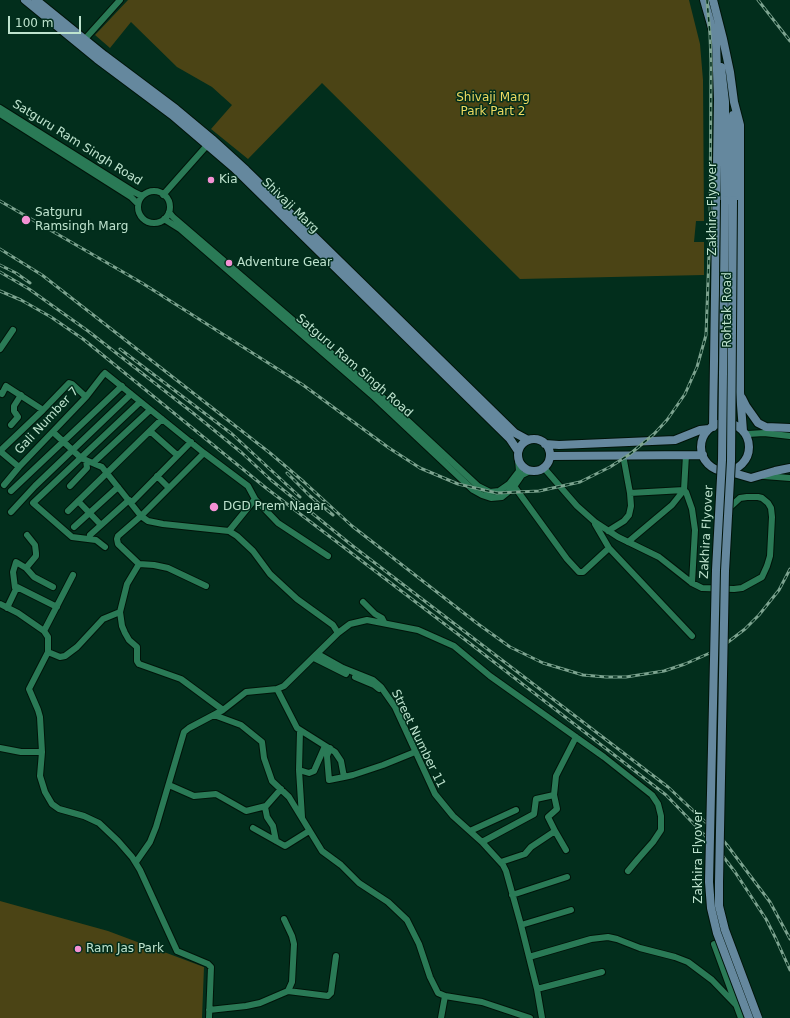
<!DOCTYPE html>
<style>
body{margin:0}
#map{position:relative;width:790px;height:1018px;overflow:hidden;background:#022e1c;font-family:"DejaVu Sans",sans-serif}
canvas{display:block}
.scale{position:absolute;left:8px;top:16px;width:73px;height:18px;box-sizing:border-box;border:2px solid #bee3ce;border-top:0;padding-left:5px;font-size:12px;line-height:14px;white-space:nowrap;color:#bee3ce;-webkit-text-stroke:3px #022e1c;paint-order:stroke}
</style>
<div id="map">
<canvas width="790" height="1018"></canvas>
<div class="scale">100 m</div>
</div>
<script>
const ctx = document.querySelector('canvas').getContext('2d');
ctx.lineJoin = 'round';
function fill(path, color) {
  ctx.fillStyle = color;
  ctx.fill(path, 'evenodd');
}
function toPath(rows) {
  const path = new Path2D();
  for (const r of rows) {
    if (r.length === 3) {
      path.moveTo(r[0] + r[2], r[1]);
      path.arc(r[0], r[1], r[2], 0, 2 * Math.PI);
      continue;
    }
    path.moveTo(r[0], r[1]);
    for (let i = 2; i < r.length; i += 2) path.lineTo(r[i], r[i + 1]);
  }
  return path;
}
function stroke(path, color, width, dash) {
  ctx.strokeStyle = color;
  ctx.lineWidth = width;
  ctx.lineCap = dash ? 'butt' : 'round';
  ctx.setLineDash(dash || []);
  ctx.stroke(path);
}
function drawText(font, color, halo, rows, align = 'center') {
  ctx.font = font + ' "DejaVu Sans",sans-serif';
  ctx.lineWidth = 3;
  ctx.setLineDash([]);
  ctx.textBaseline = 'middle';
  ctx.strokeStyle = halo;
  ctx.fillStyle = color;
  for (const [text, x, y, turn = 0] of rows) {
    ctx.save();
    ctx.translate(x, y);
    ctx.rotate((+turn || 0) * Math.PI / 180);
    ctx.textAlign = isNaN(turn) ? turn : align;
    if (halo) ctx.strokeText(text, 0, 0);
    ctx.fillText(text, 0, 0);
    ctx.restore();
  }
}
const green = toPath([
 [128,0,689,0,700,44,703,80,704,221,696,221,694,242,704,242,704,275,520,279,322,83,248,159,211,129,232,105,212,87,177,67,131,22,110,48,95,35],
 [0,901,108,931,204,967,202,1018,0,1018]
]);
const minor = toPath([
 [85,39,120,0],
 [0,108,134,192,142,196],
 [0,114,131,197,138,204],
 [154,207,16],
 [163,195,210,142],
 [169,212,173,217,378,393,478,486,490,492,499,491,509,484,519,471,518,460],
 [164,219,180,229,374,397,473,490,482,495,491,498,502,497,513,488,522,475,530,471],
 [0,349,13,330],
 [0,393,2,394,6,386,43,410,69,383,72,384,86,397],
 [11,425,18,417,14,411,14,406,21,395],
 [150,431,177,455],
 [53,432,81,458,102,467,141,516,148,521,163,524,229,531,237,536,253,551,270,574,297,599,333,625,338,633],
 [746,436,748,434,764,433,790,436],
 [93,463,150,410],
 [19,467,0,451,43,410],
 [544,468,577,506,595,522,618,537,659,557,692,583,702,588,734,589,742,588,762,577,767,566,770,556,772,517,771,508,768,503,762,498,758,497,747,497,740,498,728,509],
 [157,476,169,488],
 [764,476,790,478],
 [4,485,19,467,86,397,103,375,105,373,204,453,248,486,255,499,278,523,328,556],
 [70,486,87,468,86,460],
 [514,486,567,559,579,572,583,572,609,548],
 [11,491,122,386],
 [630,493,684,490,686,492,692,509,695,530,692,583],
 [78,501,101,525],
 [131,503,191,442],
 [68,511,162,419],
 [11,512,35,486,131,394],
 [595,524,609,548,692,636],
 [74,527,118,487],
 [229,531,255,499],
 [608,531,624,521,629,515,631,506,630,493,623,455],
 [90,535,129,500],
 [628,542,672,505,684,490,686,455],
 [105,547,96,540,72,537,33,503,140,402],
 [139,564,118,544,117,539,118,536,141,516,204,453],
 [26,568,36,556,36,553,35,545,27,535],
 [15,588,13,572,16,562,26,568,34,577,53,587],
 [363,602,375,614,382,618,384,622],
 [0,604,18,613,44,631,48,637,48,652],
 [7,608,17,587,57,607],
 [120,612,127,584,139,564,154,565,168,568,206,586],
 [44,631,73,575],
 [318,654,343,668,373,680,381,687,395,707,435,794,453,816,482,842,503,865,506,871,521,925,537,989,542,1018],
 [314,658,346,674],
 [355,677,374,685,379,689],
 [277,689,297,728,335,752,341,761,344,777,353,775,383,765,415,752],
 [214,715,241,725,262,742,264,758,272,781,289,797,322,851,341,865,359,883,388,902,407,920,419,944,430,977,438,993,445,996,482,1002,530,1018],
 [300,731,299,770,302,817],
 [0,748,21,752,42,752,40,776,45,792,52,804,59,809,84,816,99,823,118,841,132,857,140,870,177,951,208,964,211,967,209,1018],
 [330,748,327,756,329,780,344,777],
 [42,752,40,717,38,710,29,689,48,652,60,657,65,656,77,647,103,619,120,612,122,626,125,633,129,640,137,647,137,661,139,664,181,679,223,710],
 [299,770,309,773,314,771,325,746],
 [169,785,194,796,216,794,246,811,266,806,281,789],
 [265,807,267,817,273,826,276,841],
 [253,828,285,846,309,831],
 [470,831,516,810],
 [555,831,548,817,557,809,554,795,556,776,576,737],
 [482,842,534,814,536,799,554,795],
 [136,862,150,842,156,827,184,732,189,728,223,710,246,692,277,689,284,686,338,633,350,624,367,620,418,630,454,646,490,676,604,757,652,795,658,804,661,816,661,830,653,842,638,859,628,871],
 [501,862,525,854,531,847,555,831,566,850],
 [512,895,567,877],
 [284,919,292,936,294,944,292,982,288,991],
 [521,925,571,910],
 [714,944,741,1018],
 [529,957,591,939,608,937,617,939,640,948,675,957,688,962,712,980,737,1006],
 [537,989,602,972],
 [209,1010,246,1006,260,1003,288,991,328,996,331,993,336,956],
 [441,1018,445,996]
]);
const major = toPath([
 [25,0,97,59,172,115,234,168,510,439,518,451],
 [36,0,104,55,176,109,212,139,246,170,318,240,515,433,528,440],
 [704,0,716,42,718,99,713,427],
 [713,0,723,39,730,72,734,102,740,125,740,392,743,431],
 [721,67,725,102,725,200],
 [733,200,733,115],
 [742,398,746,406,758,423,766,427,790,428],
 [725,447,24],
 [534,455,16],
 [545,444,559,445,675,440,700,430,709,429],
 [550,456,703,455],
 [727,471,751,478,775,471,790,468]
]);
const rail = toPath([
 [758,0,790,41],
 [0,201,142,283,303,385,389,448,420,468,458,484,497,493,539,491,580,482,610,467,630,454,654,434,667,420,685,394,697,367,706,335,710,228,711,64,710,35,707,0],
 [0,249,42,275,270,453,304,482,352,526,478,624,510,647,543,663,583,675,606,677,626,677,664,671,685,664,719,649,745,629,759,615,779,590,790,569],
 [0,265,16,273,30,283],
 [0,272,29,289,88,331,193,413,242,453,271,480,354,547,668,787,716,832,727,845,770,902,790,939],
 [0,291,21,300,51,317,83,339,266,488,459,635,666,795,715,846,735,872,766,919,776,939,790,970],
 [120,349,232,434,300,497],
 [287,473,310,496,333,515]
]);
const majorBridge = toPath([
 [725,200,722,460,716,570,709,882,711,908,717,933,749,1018],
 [733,200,731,461,725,571,719,882,719,906,725,930,758,1018]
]);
const markers = [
 [211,180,4,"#f491d4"],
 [26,220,5,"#f491d4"],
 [229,263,4,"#f491d4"],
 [214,507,5,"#f491d4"],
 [78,949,4,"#f491d4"]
];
const parkNames = [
 ["Shivaji Marg",493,98],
 ["Park Part 2",493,112]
];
const streetNames = [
 ["Satguru Ram Singh Road",77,143,32],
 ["Shivaji Marg",290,206,44],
 ["Zakhira Flyover",713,209,-90],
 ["Rohtak Road",728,310,-90],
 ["Satguru Ram Singh Road",354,366,41],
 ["Gali Number 7",47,421,-47],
 ["Zakhira Flyover",707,532,-87],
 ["Street Number 11",418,739,64],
 ["Zakhira Flyover",699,857,-90]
];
const poiNames = [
 ["Kia",219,180],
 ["Satguru",35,213],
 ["Ramsingh Marg",35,227],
 ["Adventure Gear",237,263],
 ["DGD Prem Nagar",223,507],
 ["Ram Jas Park",86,949]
];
fill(green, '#4b4415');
stroke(minor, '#001409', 8);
stroke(major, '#001409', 10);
stroke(minor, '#2a7a56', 6);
stroke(major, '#65889e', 8);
stroke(rail, '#7ca38f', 3);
stroke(rail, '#022e1c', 1.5, [4.5]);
stroke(majorBridge, '#001409', 10, []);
stroke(majorBridge, '#65889e', 8);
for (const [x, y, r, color] of markers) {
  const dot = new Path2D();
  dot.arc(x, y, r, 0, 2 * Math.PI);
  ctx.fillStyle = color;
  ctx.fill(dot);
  stroke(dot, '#022e1c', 1.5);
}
drawText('12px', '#eeda61', '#022e1c', parkNames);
drawText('12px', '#bee3ce', '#022e1c', streetNames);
drawText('12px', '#bee3ce', '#022e1c', poiNames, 'left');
</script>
